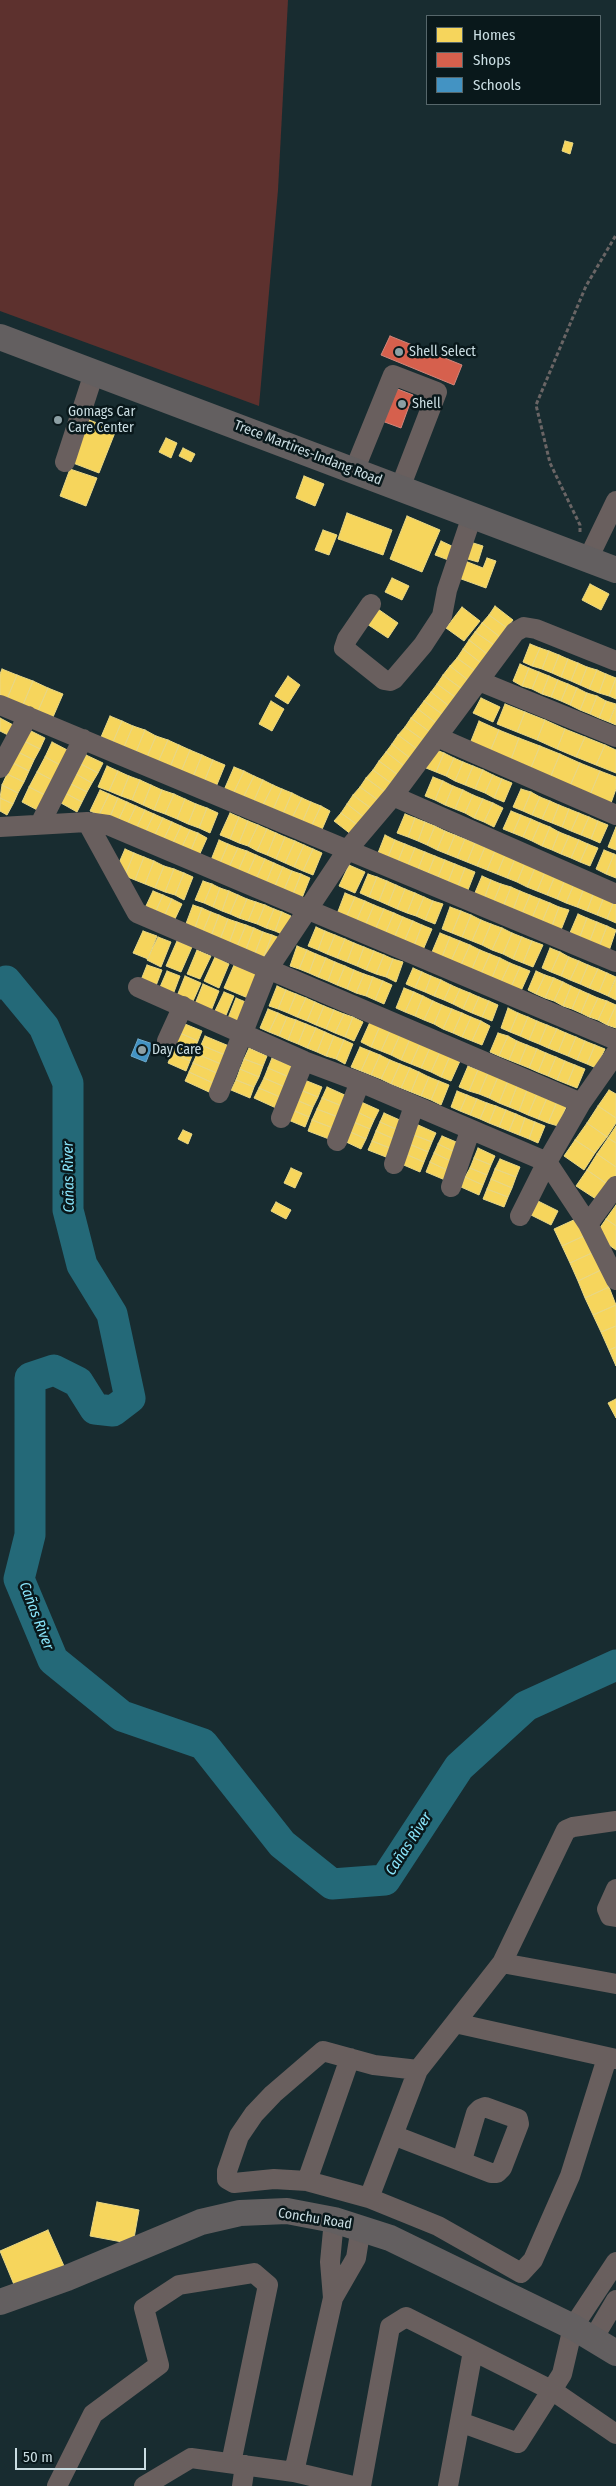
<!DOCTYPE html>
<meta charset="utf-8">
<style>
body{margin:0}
#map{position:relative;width:616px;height:2486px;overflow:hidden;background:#182c30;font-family:"Fira Sans Condensed",sans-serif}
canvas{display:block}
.legend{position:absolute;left:426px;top:15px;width:175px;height:90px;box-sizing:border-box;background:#09181b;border:1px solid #56676b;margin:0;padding:6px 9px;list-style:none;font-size:15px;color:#cadde2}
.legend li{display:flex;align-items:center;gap:10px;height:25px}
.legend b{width:25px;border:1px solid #56676b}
.scale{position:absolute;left:15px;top:2448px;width:131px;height:22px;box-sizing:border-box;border:2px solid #cadde2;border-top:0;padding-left:6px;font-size:15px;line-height:18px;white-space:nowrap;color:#cadde2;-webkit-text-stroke:4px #09181b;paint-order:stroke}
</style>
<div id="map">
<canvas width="616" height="2486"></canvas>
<ul class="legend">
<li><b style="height:14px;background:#f6d55c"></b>Homes</li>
<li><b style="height:14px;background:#d6604d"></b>Shops</li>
<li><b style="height:14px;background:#4393c3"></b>Schools</li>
</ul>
<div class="scale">50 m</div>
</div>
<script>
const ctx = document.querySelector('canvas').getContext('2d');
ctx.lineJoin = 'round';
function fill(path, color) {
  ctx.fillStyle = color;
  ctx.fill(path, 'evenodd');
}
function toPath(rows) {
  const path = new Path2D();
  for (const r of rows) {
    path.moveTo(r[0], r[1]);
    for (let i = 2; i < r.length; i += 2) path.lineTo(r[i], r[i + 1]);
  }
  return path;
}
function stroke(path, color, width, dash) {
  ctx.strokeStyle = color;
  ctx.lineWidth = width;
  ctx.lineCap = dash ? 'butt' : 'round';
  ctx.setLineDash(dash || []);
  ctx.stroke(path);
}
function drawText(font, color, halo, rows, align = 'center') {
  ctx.font = font + ' "Fira Sans Condensed",sans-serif';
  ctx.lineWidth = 5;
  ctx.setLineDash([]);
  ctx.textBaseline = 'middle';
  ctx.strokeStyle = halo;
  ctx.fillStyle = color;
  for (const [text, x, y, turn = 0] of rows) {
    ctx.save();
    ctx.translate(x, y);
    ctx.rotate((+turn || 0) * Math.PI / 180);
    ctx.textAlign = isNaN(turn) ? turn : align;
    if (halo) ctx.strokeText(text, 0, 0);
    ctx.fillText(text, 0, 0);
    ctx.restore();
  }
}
const green = toPath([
 [0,0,288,0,278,190,259,406,0,311]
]);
const homes = toPath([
 [565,141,573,143,570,154,562,151,565,141],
 [89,420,116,430,99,473,73,463,89,420],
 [166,438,177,443,171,458,159,452,166,438],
 [183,448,195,454,191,462,179,456,183,448],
 [70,469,97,478,86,506,60,496,70,469],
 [304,476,324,484,315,506,296,498,304,476],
 [347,513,392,530,383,555,338,539,347,513],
 [407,516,440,530,422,572,390,559,407,516],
 [323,530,337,535,329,555,315,550,323,530],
 [441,541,456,548,451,561,435,555,441,541],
 [470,542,483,546,478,562,464,558,470,542],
 [487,558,496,561,486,588,453,576,460,559,483,568,487,558],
 [392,578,409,586,402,600,385,592,392,578],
 [590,584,609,594,601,610,582,600,590,584],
 [495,606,513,620,507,628,489,615,495,606],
 [375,607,398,623,388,638,364,622,375,607],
 [462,607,480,621,464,641,446,628,462,607],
 [489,615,507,628,500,637,482,623,489,615],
 [482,623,500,637,494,645,475,632,482,623],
 [475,632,494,645,487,654,469,640,475,632],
 [469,640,487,654,481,663,463,649,469,640],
 [530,644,540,648,532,666,523,662,530,644],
 [540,648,549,651,542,669,532,666,540,648],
 [463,649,481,663,475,671,457,658,463,649],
 [549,651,559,655,552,673,542,669,549,651],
 [559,655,568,659,561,677,552,673,559,655],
 [457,658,475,671,468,680,450,666,457,658],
 [568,659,578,663,571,681,561,677,568,659],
 [578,663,587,667,580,685,571,681,578,663],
 [520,664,529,668,522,686,513,681,520,664],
 [450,666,468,680,462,689,443,675,450,666],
 [587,667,597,670,589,689,580,685,587,667],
 [529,668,539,672,532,689,522,686,529,668],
 [2,669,17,675,7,699,0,695,0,674,2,669],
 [597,670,606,674,599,693,589,689,597,670],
 [539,672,549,676,542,694,532,689,539,672],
 [606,674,616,678,609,696,599,693,606,674],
 [17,675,33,681,23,705,7,699,17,675],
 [443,675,462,689,455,697,437,684,443,675],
 [288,676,300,685,288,704,275,696,288,676],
 [549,676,558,680,551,697,542,694,549,676],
 [616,678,616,699,609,696,616,678],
 [558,680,568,684,561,701,551,697,558,680],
 [33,681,48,688,38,711,23,705,33,681],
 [437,684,455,697,449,706,431,692,437,684],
 [568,684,577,688,570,705,561,701,568,684],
 [48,688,63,694,53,717,38,711,48,688],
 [577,688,587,693,580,710,570,705,577,688],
 [431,692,449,706,442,714,424,701,431,692],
 [587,693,597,696,590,714,580,710,587,693],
 [597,696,606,701,599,718,590,714,597,696],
 [481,698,500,707,493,722,473,713,481,698],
 [271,701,284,709,272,731,259,724,271,701],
 [424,701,442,714,436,723,418,709,424,701],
 [606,701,616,704,609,722,599,718,606,701],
 [505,704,525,712,517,732,497,724,505,704],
 [616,705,616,725,609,722,616,705],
 [418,709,436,723,430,732,411,718,418,709],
 [525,712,545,720,537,740,517,732,525,712],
 [110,716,122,721,113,742,101,737,110,716],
 [0,718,17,727,12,737,0,731,0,718],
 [411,718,430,732,423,740,405,727,411,718],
 [545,720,565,729,557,749,537,740,545,720],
 [122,721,133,726,124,747,113,742,122,721],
 [479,721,499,730,489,754,469,746,479,721],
 [133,726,145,730,136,752,124,747,133,726],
 [405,727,423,740,417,749,398,735,405,727],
 [565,729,585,737,576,757,557,749,565,729],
 [29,730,45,738,40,749,24,741,29,730],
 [145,730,156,736,147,757,136,752,145,730],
 [499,730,519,738,510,762,489,754,499,730],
 [398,735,417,749,410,758,392,744,398,735],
 [156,736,168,740,158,762,147,757,156,736],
 [585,737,605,745,596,765,576,757,585,737],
 [519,738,540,746,530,770,510,762,519,738],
 [168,740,179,745,170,767,158,762,168,740],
 [24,741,40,749,34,760,18,752,24,741],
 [52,742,73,753,66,768,45,757,52,742],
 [392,744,410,758,404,766,386,752,392,744],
 [179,745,190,750,181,772,170,767,179,745],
 [605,745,616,750,616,773,596,765,605,745],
 [540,746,560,754,550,778,530,770,540,746],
 [434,749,444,753,436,772,426,768,434,749],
 [190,750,202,755,193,777,181,772,190,750],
 [18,752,34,760,29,771,13,763,18,752],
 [386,752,404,766,398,775,379,761,386,752],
 [444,753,454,758,446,776,436,772,444,753],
 [560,754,580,763,570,786,550,778,560,754],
 [86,755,103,763,98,773,81,764,86,755],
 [202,755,213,760,204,782,193,777,202,755],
 [45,757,66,768,58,783,37,772,45,757],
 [454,758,463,762,455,781,446,776,454,758],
 [213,760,225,765,216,787,204,782,213,760],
 [379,761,398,775,391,783,373,770,379,761],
 [463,762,473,766,465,785,455,781,463,762],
 [13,763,29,771,24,782,7,774,13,763],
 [580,763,600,771,590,795,570,786,580,763],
 [81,764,98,773,92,783,76,774,81,764],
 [107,766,118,771,109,791,98,787,107,766],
 [473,766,483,770,475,789,465,785,473,766],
 [234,767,244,771,233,794,224,790,234,767],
 [373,770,391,783,385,792,366,778,373,770],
 [483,770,493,775,485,793,475,789,483,770],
 [118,771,129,776,121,796,109,791,118,771],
 [244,771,254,776,243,798,233,794,244,771],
 [600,771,616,777,616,789,611,803,590,795,600,771],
 [37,772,58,783,51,798,29,787,37,772],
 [7,774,24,782,18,793,2,785,7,774],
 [76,774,92,783,87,792,71,784,76,774],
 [493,775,502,779,494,798,485,793,493,775],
 [129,776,140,780,132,800,121,796,129,776],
 [254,776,263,780,253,803,243,798,254,776],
 [433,777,443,781,435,800,425,796,433,777],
 [366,778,385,792,378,800,360,787,366,778],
 [502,779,512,783,504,802,494,798,502,779],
 [140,780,151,785,143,805,132,800,140,780],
 [263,780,273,785,262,807,253,803,263,780],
 [443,781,453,786,445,805,435,800,443,781],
 [71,784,87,792,82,802,65,793,71,784],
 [2,785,18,793,13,804,0,798,2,785],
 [151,785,162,790,154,810,143,805,151,785],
 [273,785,282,789,272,812,262,807,273,785],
 [453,786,463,790,455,809,445,805,453,786],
 [29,787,51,798,43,813,22,802,29,787],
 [360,787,378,800,372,809,353,795,360,787],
 [282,789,292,793,282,816,272,812,282,789],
 [521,789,531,792,523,811,513,807,521,789],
 [100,790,109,794,99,815,90,811,100,790],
 [162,790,174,794,165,814,154,810,162,790],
 [463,790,473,795,465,813,455,809,463,790],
 [531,792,540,797,532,815,523,811,531,792],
 [65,793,82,802,77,812,61,803,65,793],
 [292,793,302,798,291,820,282,816,292,793],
 [109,794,118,798,109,819,99,815,109,794],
 [174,794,185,799,177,819,165,814,174,794],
 [353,795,372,809,365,818,347,804,353,795],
 [473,795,483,799,474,818,465,813,473,795],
 [540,797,550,801,542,819,532,815,540,797],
 [0,798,13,804,7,815,0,811,0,798],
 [118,798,127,802,117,823,109,819,118,798],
 [302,798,311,802,301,825,291,820,302,798],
 [185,799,196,804,188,824,177,819,185,799],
 [483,799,493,803,484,822,474,818,483,799],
 [550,801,559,805,552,823,542,819,550,801],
 [127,802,136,806,126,827,117,823,127,802],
 [311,802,321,806,310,829,301,825,311,802],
 [493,803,503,808,494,827,484,822,493,803],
 [196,804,207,808,199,828,188,824,196,804],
 [347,804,365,818,359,826,341,813,347,804],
 [559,805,569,809,562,827,552,823,559,805],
 [136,806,145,810,135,831,126,827,136,806],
 [321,806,330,811,320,834,310,829,321,806],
 [207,808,218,813,210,833,199,828,207,808],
 [569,809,579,813,571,831,562,827,569,809],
 [145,810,154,814,144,835,135,831,145,810],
 [511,811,521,815,513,833,503,829,511,811],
 [230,813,239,817,230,839,220,835,230,813],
 [341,813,359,826,352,835,334,821,341,813],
 [579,813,589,817,581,835,571,831,579,813],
 [154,814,163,818,153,839,144,835,154,814],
 [405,814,415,818,408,837,397,833,405,814],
 [521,815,531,819,523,837,513,833,521,815],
 [239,817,248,821,239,843,230,839,239,817],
 [589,817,598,821,591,839,581,835,589,817],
 [163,818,172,822,162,843,153,839,163,818],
 [415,818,425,822,418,841,408,837,415,818],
 [531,819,540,823,532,841,523,837,531,819],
 [248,821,258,825,248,846,239,843,248,821],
 [598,821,608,825,600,843,591,839,598,821],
 [172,822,181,826,171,847,162,843,172,822],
 [425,822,435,826,427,845,418,841,425,822],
 [540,823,550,827,542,846,532,841,540,823],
 [258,825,267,829,257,851,248,846,258,825],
 [181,826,190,830,180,851,171,847,181,826],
 [435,826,445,831,437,850,427,845,435,826],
 [550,827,559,832,552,850,542,846,550,827],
 [616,827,616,850,608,847,616,827],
 [267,829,276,833,267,855,257,851,267,829],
 [190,830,198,833,189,855,180,851,190,830],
 [445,831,455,835,447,854,437,850,445,831],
 [559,832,569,836,561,854,552,850,559,832],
 [198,833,207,838,198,858,189,855,198,833],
 [276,833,285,837,276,859,267,855,276,833],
 [385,835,395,840,388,857,378,853,385,835],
 [455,835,465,839,457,858,447,854,455,835],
 [569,836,579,840,571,858,561,854,569,836],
 [285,837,295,841,285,863,276,859,285,837],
 [465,839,475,843,467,862,457,858,465,839],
 [219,840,228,844,220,863,211,860,219,840],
 [395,840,405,844,398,861,388,857,395,840],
 [579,840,588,844,580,862,571,858,579,840],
 [295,841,304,845,294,867,285,863,295,841],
 [475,843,485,847,477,866,467,862,475,843],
 [228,844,238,848,229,867,220,863,228,844],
 [405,844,415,848,408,865,398,861,405,844],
 [588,844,598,848,590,866,580,862,588,844],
 [304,845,313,849,303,871,294,867,304,845],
 [485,847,495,851,487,870,477,866,485,847],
 [238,848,247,851,238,871,229,867,238,848],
 [415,848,425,852,418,869,408,865,415,848],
 [125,849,134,853,125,876,115,872,125,849],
 [313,849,322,853,313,875,303,871,313,849],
 [604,850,614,854,606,874,596,869,604,850],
 [247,851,256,855,247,875,238,871,247,851],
 [495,851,505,855,497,874,487,870,495,851],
 [425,852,435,856,428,873,418,869,425,852],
 [134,853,144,857,135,880,125,876,134,853],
 [614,854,616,855,616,878,606,874,614,854],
 [256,855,265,859,256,879,247,875,256,855],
 [505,855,515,859,507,878,497,874,505,855],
 [435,856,445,860,438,877,428,873,435,856],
 [144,857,154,861,145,884,135,880,144,857],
 [265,859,274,863,266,883,256,879,265,859],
 [515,859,525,863,517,882,507,878,515,859],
 [445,860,455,864,448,882,438,877,445,860],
 [154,861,164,866,155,888,145,884,154,861],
 [274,863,283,867,275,886,266,883,274,863],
 [525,863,535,868,527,887,517,882,525,863],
 [455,864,465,868,458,886,448,882,455,864],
 [349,865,365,872,355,893,339,886,349,865],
 [164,866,174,869,165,892,155,888,164,866],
 [283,867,292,871,284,890,275,886,283,867],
 [465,868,475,872,468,890,458,886,465,868],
 [535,868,545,872,537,891,527,887,535,868],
 [174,869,184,873,175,895,165,892,174,869],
 [292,871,301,874,293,894,284,890,292,871],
 [545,872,555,876,547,895,537,891,545,872],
 [184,873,193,877,184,900,175,895,184,873],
 [301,874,310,878,302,898,293,894,301,874],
 [368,874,377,877,369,897,360,893,368,874],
 [482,876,491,880,484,899,474,895,482,876],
 [555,876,565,880,557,899,547,895,555,876],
 [377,877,387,881,379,901,369,897,377,877],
 [491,880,501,884,493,903,484,899,491,880],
 [565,880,574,884,566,903,557,899,565,880],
 [203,881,212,884,204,903,195,900,203,881],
 [387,881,396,885,388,905,379,901,387,881],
 [212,884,220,888,213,907,204,903,212,884],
 [501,884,511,887,503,907,493,903,501,884],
 [574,884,584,888,577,907,566,903,574,884],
 [396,885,405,889,397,909,388,905,396,885],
 [511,887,520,891,513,910,503,907,511,887],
 [220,888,229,891,222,911,213,907,220,888],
 [584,888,594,892,587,911,577,907,584,888],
 [405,889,415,893,407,913,397,909,405,889],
 [153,891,163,895,155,913,145,908,153,891],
 [229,891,238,895,230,914,222,911,229,891],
 [520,891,530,895,522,914,513,910,520,891],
 [594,892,604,897,597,915,587,911,594,892],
 [345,893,355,897,346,918,337,914,345,893],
 [415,893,424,897,416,916,407,913,415,893],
 [163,895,172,899,164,917,155,913,163,895],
 [238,895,247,899,239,918,230,914,238,895],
 [530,895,540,899,532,918,522,914,530,895],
 [355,897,365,901,356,922,346,918,355,897],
 [424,897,433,901,425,920,416,916,424,897],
 [604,897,614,901,607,919,597,915,604,897],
 [172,899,182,904,174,921,164,917,172,899],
 [247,899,256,902,248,921,239,918,247,899],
 [540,899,550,903,542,922,532,918,540,899],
 [365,901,374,905,365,926,356,922,365,901],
 [433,901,443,904,435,924,425,920,433,901],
 [614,901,616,901,616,923,607,919,614,901],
 [256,902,265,905,257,924,248,921,256,902],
 [550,903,559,907,552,926,542,922,550,903],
 [193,905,202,908,193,933,184,929,193,905],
 [265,905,274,909,266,928,257,924,265,905],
 [374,905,384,909,375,930,365,926,374,905],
 [450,907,461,911,452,933,442,929,450,907],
 [559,907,569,910,561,930,552,926,559,907],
 [202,908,211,912,201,936,193,933,202,908],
 [274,909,282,912,275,931,266,928,274,909],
 [384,909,394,913,385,934,375,930,384,909],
 [461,911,471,915,462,937,452,933,461,911],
 [211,912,219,915,210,939,201,936,211,912],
 [282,912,291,916,284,935,275,931,282,912],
 [394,913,403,917,394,938,385,934,394,913],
 [578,914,587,918,579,939,569,935,578,914],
 [219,915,228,919,219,942,210,939,219,915],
 [471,915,481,920,472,941,462,937,471,915],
 [403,917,413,921,404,942,394,938,403,917],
 [587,918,597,922,589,943,579,939,587,918],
 [228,919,237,922,228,946,219,942,228,919],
 [481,920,491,924,482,945,472,941,481,920],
 [413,921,422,925,414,946,404,942,413,921],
 [237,922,246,925,236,949,228,946,237,922],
 [597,922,607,926,599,947,589,943,597,922],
 [491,924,502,928,492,950,482,945,491,924],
 [246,925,254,928,245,952,236,949,246,925],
 [422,925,432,929,423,950,414,946,422,925],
 [607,926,616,930,609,951,599,947,607,926],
 [316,927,325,931,318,950,308,946,316,927],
 [254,928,263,932,254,956,245,952,254,928],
 [502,928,512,933,503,954,492,950,502,928],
 [143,931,157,936,148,959,133,953,143,931],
 [325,931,335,935,327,954,318,950,325,931],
 [263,932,272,935,263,959,254,956,263,932],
 [440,933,450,937,442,957,432,952,440,933],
 [512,933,522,937,513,959,503,954,512,933],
 [272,935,280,938,263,959,272,935],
 [335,935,345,939,337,958,327,954,335,935],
 [158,937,171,942,161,967,147,960,158,937],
 [450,937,460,941,451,961,442,957,450,937],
 [522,937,532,941,523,963,513,959,522,937],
 [345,939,354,943,347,962,337,958,345,939],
 [177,941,192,947,181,972,166,966,177,941],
 [460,941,470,945,461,965,451,961,460,941],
 [532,941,543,945,533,967,523,963,532,941],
 [354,943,364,947,357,966,347,962,354,943],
 [470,945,480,950,472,969,461,965,470,945],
 [297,946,307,950,299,969,290,966,297,946],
 [364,947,374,951,366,970,357,966,364,947],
 [550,948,560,952,551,972,542,968,550,948],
 [197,950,211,956,200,979,187,974,197,950],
 [307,950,316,954,309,973,299,969,307,950],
 [480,950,490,954,481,974,472,969,480,950],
 [374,951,384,955,376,974,366,970,374,951],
 [560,952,569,957,561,976,551,972,560,952],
 [316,954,326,958,318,977,309,973,316,954],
 [490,954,500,958,492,978,481,974,490,954],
 [384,955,393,959,386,977,376,974,384,955],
 [215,957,229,964,219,988,204,981,215,957],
 [569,957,579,961,570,980,561,976,569,957],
 [326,958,335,962,328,981,318,977,326,958],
 [500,958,510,963,501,982,492,978,500,958],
 [393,959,403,962,396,982,386,977,393,959],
 [579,961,588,965,580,984,570,980,579,961],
 [335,962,345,966,337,985,328,981,335,962],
 [510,963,520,967,511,987,501,982,510,963],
 [147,965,162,970,154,991,139,985,147,965],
 [234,965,258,975,248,998,224,988,234,965],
 [588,965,598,969,589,988,580,984,588,965],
 [345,966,354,970,347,989,337,985,345,966],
 [520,967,530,971,521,991,511,987,520,967],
 [413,968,422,972,415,988,406,984,413,968],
 [598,969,607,973,599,992,589,988,598,969],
 [354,970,364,974,356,993,347,989,354,970],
 [167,971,180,976,171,1000,157,994,167,971],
 [536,971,545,975,536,994,528,990,536,971],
 [422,972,431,976,425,992,415,988,422,972],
 [607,973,616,977,608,996,599,992,607,973],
 [364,974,373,977,366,996,356,993,364,974],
 [545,975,554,978,545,998,536,994,545,975],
 [185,976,201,983,190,1008,175,1001,185,976],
 [431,976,441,980,434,996,425,992,431,976],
 [373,977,383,981,375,1000,366,996,373,977],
 [554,978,563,982,554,1001,545,998,554,978],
 [616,978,616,1000,608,996,616,978],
 [441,980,451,985,444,1000,434,996,441,980],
 [383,981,392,985,384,1004,375,1000,383,981],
 [563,982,571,986,563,1006,554,1001,563,982],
 [203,984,219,991,209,1016,193,1009,203,984],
 [451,985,460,989,453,1004,444,1000,451,985],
 [277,986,286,990,278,1009,269,1006,277,986],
 [571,986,580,990,572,1009,563,1006,571,986],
 [404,988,414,992,405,1012,396,1008,404,988],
 [460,989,470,993,463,1009,453,1004,460,989],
 [286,990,296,994,288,1013,278,1009,286,990],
 [580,990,589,994,581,1013,572,1009,580,990],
 [224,992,234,996,224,1020,213,1015,224,992],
 [414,992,423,996,415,1016,405,1012,414,992],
 [470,993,479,997,472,1013,463,1009,470,993],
 [296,994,306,998,297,1017,288,1013,296,994],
 [589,994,598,998,589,1017,581,1013,589,994],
 [423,996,433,1001,424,1020,415,1016,423,996],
 [479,997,489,1001,482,1017,472,1013,479,997],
 [236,998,248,1003,238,1028,226,1023,236,998],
 [306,998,315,1002,307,1021,297,1017,306,998],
 [598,998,607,1001,598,1020,589,1017,598,998],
 [433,1001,442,1005,434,1024,424,1020,433,1001],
 [489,1001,498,1005,492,1021,482,1017,489,1001],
 [607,1001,616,1005,607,1025,598,1020,607,1001],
 [315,1002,324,1006,316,1025,307,1021,315,1002],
 [442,1005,452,1009,443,1029,434,1024,442,1005],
 [616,1005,616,1028,607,1025,616,1005],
 [324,1006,334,1010,326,1029,316,1025,324,1006],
 [508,1008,518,1013,510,1032,501,1028,508,1008],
 [268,1009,278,1013,269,1032,260,1028,268,1009],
 [452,1009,462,1013,453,1033,443,1029,452,1009],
 [334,1010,344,1014,335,1033,326,1029,334,1010],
 [278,1013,287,1017,279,1036,269,1032,278,1013],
 [462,1013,471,1017,462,1037,453,1033,462,1013],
 [518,1013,528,1017,520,1036,510,1032,518,1013],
 [344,1014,353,1017,345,1037,335,1033,344,1014],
 [287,1017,296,1020,288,1040,279,1036,287,1017],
 [353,1017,363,1022,354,1041,345,1037,353,1017],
 [471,1017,481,1021,472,1041,462,1037,471,1017],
 [528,1017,537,1021,529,1040,520,1036,528,1017],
 [296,1020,306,1024,298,1044,288,1040,296,1020],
 [481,1021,490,1026,482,1045,472,1041,481,1021],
 [537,1021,547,1025,539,1044,529,1040,537,1021],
 [370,1022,380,1026,371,1047,361,1042,370,1022],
 [185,1024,202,1031,198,1041,180,1033,185,1024],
 [306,1024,316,1028,307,1048,298,1044,306,1024],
 [547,1025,557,1029,548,1048,539,1044,547,1025],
 [380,1026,390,1031,381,1051,371,1047,380,1026],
 [316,1028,325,1032,317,1052,307,1048,316,1028],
 [557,1029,566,1033,558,1052,548,1048,557,1029],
 [390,1031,400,1035,391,1055,381,1051,390,1031],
 [325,1032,334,1036,326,1056,317,1052,325,1032],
 [180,1033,198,1041,194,1051,176,1043,180,1033],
 [498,1033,508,1036,499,1056,490,1052,498,1033],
 [566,1033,576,1037,568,1056,558,1052,566,1033],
 [400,1035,410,1039,401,1060,391,1055,400,1035],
 [205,1036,229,1046,225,1055,201,1045,205,1036],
 [334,1036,344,1040,336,1059,326,1056,334,1036],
 [508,1036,517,1041,509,1060,499,1056,508,1036],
 [576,1037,585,1041,577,1060,568,1056,576,1037],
 [410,1039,420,1044,411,1064,401,1060,410,1039],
 [344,1040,353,1044,345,1064,336,1059,344,1040],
 [517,1041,527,1045,519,1064,509,1060,517,1041],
 [585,1041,595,1045,587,1064,577,1060,585,1041],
 [176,1043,194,1051,190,1061,172,1053,176,1043],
 [420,1044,430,1048,421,1068,411,1064,420,1044],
 [201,1045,225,1055,221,1064,197,1054,201,1045],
 [527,1045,537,1049,529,1068,519,1064,527,1045],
 [595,1045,605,1049,596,1068,587,1064,595,1045],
 [360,1047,370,1051,361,1071,351,1067,360,1047],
 [249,1048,267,1056,263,1066,244,1059,249,1048],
 [430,1048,440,1052,431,1072,421,1068,430,1048],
 [537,1049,546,1053,538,1072,529,1068,537,1049],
 [370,1051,380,1055,371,1075,361,1071,370,1051],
 [440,1052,450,1056,441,1077,431,1072,440,1052],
 [172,1053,190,1061,186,1071,168,1063,172,1053],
 [546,1053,556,1057,548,1076,538,1072,546,1053],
 [197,1054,221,1064,217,1073,193,1063,197,1054],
 [380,1055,390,1060,381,1079,371,1075,380,1055],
 [450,1056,460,1061,451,1081,441,1077,450,1056],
 [556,1057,565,1061,557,1080,548,1076,556,1057],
 [272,1058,294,1067,289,1077,268,1068,272,1058],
 [244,1059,263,1066,259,1077,240,1069,244,1059],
 [390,1060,400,1064,391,1084,381,1079,390,1060],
 [565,1061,575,1065,567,1084,557,1080,565,1061],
 [193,1063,217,1073,213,1083,189,1072,193,1063],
 [400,1064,410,1068,401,1088,391,1084,400,1064],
 [575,1065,585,1069,577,1088,567,1084,575,1065],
 [468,1066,478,1070,469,1091,459,1087,468,1066],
 [268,1068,289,1077,285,1087,264,1078,268,1068],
 [410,1068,419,1072,411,1092,401,1088,410,1068],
 [240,1069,259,1077,254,1087,236,1080,240,1069],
 [478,1070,488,1073,479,1094,469,1091,478,1070],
 [189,1072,213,1083,209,1092,185,1081,189,1072],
 [419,1072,429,1077,421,1096,411,1092,419,1072],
 [488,1073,498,1077,489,1098,479,1094,488,1073],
 [429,1077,439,1081,431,1100,421,1096,429,1077],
 [498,1077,508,1081,499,1103,489,1098,498,1077],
 [264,1078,285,1087,280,1097,259,1088,264,1078],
 [302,1079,322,1087,318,1097,298,1089,302,1079],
 [236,1080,254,1087,250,1098,231,1090,236,1080],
 [439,1081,449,1085,441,1105,431,1100,439,1081],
 [508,1081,517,1086,509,1107,499,1103,508,1081],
 [517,1086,527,1090,519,1111,509,1107,517,1086],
 [327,1087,347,1096,342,1106,322,1098,327,1087],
 [259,1088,280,1097,276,1108,254,1098,259,1088],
 [298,1089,318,1097,313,1107,294,1099,298,1089],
 [527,1090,537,1094,528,1115,519,1111,527,1090],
 [609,1090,616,1094,616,1118,598,1106,609,1090],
 [457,1091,467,1095,460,1111,451,1107,457,1091],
 [537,1094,547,1098,538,1119,528,1115,537,1094],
 [467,1095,477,1099,470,1115,460,1111,467,1095],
 [322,1098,342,1106,338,1117,317,1109,322,1098],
 [547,1098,557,1102,548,1123,538,1119,547,1098],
 [294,1099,313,1107,309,1117,290,1109,294,1099],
 [477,1099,487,1103,480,1119,470,1115,477,1099],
 [359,1101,379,1110,374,1120,355,1111,359,1101],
 [557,1102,567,1105,558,1126,548,1123,557,1102],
 [487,1103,496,1106,489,1123,480,1119,487,1103],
 [496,1106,506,1110,499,1127,489,1123,496,1106],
 [598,1106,616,1118,616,1123,607,1137,587,1123,598,1106],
 [290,1109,309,1117,305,1127,286,1119,290,1109],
 [317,1109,338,1117,333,1128,312,1120,317,1109],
 [506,1110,516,1114,509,1131,499,1127,506,1110],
 [355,1111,374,1120,370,1129,351,1121,355,1111],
 [384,1113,402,1121,398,1130,380,1122,384,1113],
 [516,1114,525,1118,519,1135,509,1131,516,1114],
 [525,1118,535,1122,529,1139,519,1135,525,1118],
 [312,1120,333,1128,329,1139,308,1131,312,1120],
 [351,1121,370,1129,366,1139,346,1130,351,1121],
 [380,1122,398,1130,394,1139,376,1131,380,1122],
 [535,1122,545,1126,538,1143,529,1139,535,1122],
 [587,1123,607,1137,595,1153,575,1140,587,1123],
 [416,1124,436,1133,432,1142,411,1134,416,1124],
 [616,1126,616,1143,608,1138,616,1126],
 [183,1130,192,1134,188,1144,178,1139,183,1130],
 [346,1130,366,1139,361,1149,342,1140,346,1130],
 [376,1131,394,1139,390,1148,372,1141,376,1131],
 [411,1134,432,1142,428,1152,407,1143,411,1134],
 [442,1136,461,1144,457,1153,438,1144,442,1136],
 [608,1138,616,1143,616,1167,597,1154,608,1138],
 [575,1140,595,1153,584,1170,564,1156,575,1140],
 [372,1141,390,1148,386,1157,368,1150,372,1141],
 [407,1143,428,1152,424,1162,403,1153,407,1143],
 [438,1144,457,1153,453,1162,434,1153,438,1144],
 [478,1148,495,1156,491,1165,474,1158,478,1148],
 [403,1153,424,1162,420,1172,399,1163,403,1153],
 [434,1153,453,1162,449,1171,430,1162,434,1153],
 [597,1154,616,1167,616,1176,610,1186,587,1170,597,1154],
 [474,1158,491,1165,487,1175,470,1168,474,1158],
 [500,1159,520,1167,516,1177,495,1169,500,1159],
 [430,1162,449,1171,445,1180,426,1172,430,1162],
 [291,1168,302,1173,295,1188,284,1183,291,1168],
 [470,1168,487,1175,483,1185,465,1177,470,1168],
 [495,1169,516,1177,512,1188,491,1179,495,1169],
 [587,1170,610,1186,599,1201,576,1186,587,1170],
 [465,1177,483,1185,479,1195,461,1187,465,1177],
 [491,1179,512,1188,508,1197,487,1189,491,1179],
 [487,1189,508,1197,504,1207,483,1199,487,1189],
 [538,1201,558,1211,551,1225,531,1215,538,1201],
 [276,1202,291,1210,286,1219,271,1211,276,1202],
 [616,1205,616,1226,606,1219,616,1205],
 [578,1218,586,1235,562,1246,554,1229,578,1218],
 [606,1219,616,1226,616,1250,595,1235,606,1219],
 [586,1235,594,1252,570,1263,562,1246,586,1235],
 [594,1252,601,1270,578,1281,570,1263,594,1252],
 [601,1270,609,1287,585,1298,578,1281,601,1270],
 [609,1287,616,1305,593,1315,585,1298,609,1287],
 [616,1305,616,1326,601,1332,593,1315,616,1305],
 [616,1326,616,1347,609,1350,601,1332,616,1326],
 [616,1347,616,1366,609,1350,616,1347],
 [616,1399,616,1418,608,1403,616,1399],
 [97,2202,139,2210,133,2244,90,2236,97,2202],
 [48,2230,64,2266,15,2287,0,2251,48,2230]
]);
const shops = toPath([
 [390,336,462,365,454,385,381,355,390,336],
 [395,388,413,395,401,428,382,421,395,388]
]);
const schools = toPath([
 [138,1039,153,1044,146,1062,131,1056,138,1039]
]);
const river = toPath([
 [0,984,6,981,44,1027,68,1083,68,1210,82,1265,112,1314,130,1398,113,1411,95,1409,78,1382,54,1370,30,1378,30,1535,19,1579,53,1660,122,1716,203,1744,282,1844,332,1884,385,1880,459,1767,526,1706,616,1665]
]);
const path = toPath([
 [580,532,580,525,550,463,536,405,586,286,616,235]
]);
const minor = toPath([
 [65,462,94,373],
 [354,471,393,375,437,392,400,488],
 [588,559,616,501],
 [371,604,347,639,344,648,384,680,390,681,394,679,423,645,442,616,447,590,472,516],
 [479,681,616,737],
 [0,705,616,962],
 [437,737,616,815],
 [0,768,28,716],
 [393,796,616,894],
 [87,822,137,913,581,1103],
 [40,824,83,739],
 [0,827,87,822,108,825,616,1040],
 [138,987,304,1061,360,1082,547,1162,588,1224,616,1280],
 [167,1041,183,1006],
 [219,1093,268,969,348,849,393,796,515,632,524,627,536,629,616,661],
 [281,1118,304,1061],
 [337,1141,360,1082],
 [394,1164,414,1106],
 [451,1187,470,1131],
 [520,1216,547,1162,581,1103,616,1053],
 [588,1224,616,1186],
 [616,1889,607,1909,610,1916,616,1917],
 [502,1963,616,1984],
 [455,2023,502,1963,566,1830,573,1827,616,1821],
 [607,2058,570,2176,533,2260,521,2273,438,2226,369,2198,307,2181,274,2179,234,2183,227,2179,227,2171,239,2136,254,2114,273,2094,323,2051,374,2065,418,2070,455,2023,616,2059],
 [393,2135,491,2173,497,2173,502,2168,519,2124,518,2119,485,2107,480,2109,476,2113,462,2160],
 [307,2181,350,2058],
 [369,2198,418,2070],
 [333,2298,356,2258,361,2227],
 [593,2339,616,2300],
 [460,2422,518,2443,562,2374,573,2327,616,2262],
 [294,2472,333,2298,330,2262,334,2220],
 [57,2486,93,2414,159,2365,144,2308,179,2285,254,2273,268,2285,231,2463],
 [144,2486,191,2458,294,2472,353,2486],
 [242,2486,245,2465],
 [361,2486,390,2327,406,2317,553,2391,616,2434],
 [448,2486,473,2351]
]);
const major = toPath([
 [0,337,616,570],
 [0,2302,67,2278,201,2222,240,2213,287,2211,334,2220,390,2238,573,2327,616,2353]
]);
const markers = [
 [399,352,5,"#8c9fa4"],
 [402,404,5,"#8c9fa4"],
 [58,420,5,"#8c9fa4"],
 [142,1050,5,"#8c9fa4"]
];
const poiNames = [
 ["Shell Select",409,352],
 ["Shell",412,404],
 ["Gomags Car",68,412],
 ["Care Center",68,428],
 ["Day Care",152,1050]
];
const streetNames = [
 ["Trece Martires-Indang Road",308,453,21],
 ["Conchu Road",315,2219,9]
];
const waterNames = [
 ["Cañas River",69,1177,-91],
 ["Cañas River",36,1616,69],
 ["Cañas River",409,1844,-57]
];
fill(green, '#5d312e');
fill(homes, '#f6d55c');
stroke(homes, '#e9d784', 1);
fill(shops, '#d6604d');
stroke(shops, '#d2867a', 1);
fill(schools, '#4393c3');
stroke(schools, '#6ca9cc', 1);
stroke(river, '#246978', 31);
stroke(path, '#6a6565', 3, [4, 2.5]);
stroke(minor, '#695f5e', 20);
stroke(major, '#635f60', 26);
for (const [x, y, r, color] of markers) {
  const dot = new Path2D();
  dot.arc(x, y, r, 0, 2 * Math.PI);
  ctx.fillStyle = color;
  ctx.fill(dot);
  stroke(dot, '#09181b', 2);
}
drawText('14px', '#cadde2', '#09181b', poiNames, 'left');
drawText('14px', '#cadde2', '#09181b', streetNames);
drawText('italic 15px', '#8ae6fc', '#09181b', waterNames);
</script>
